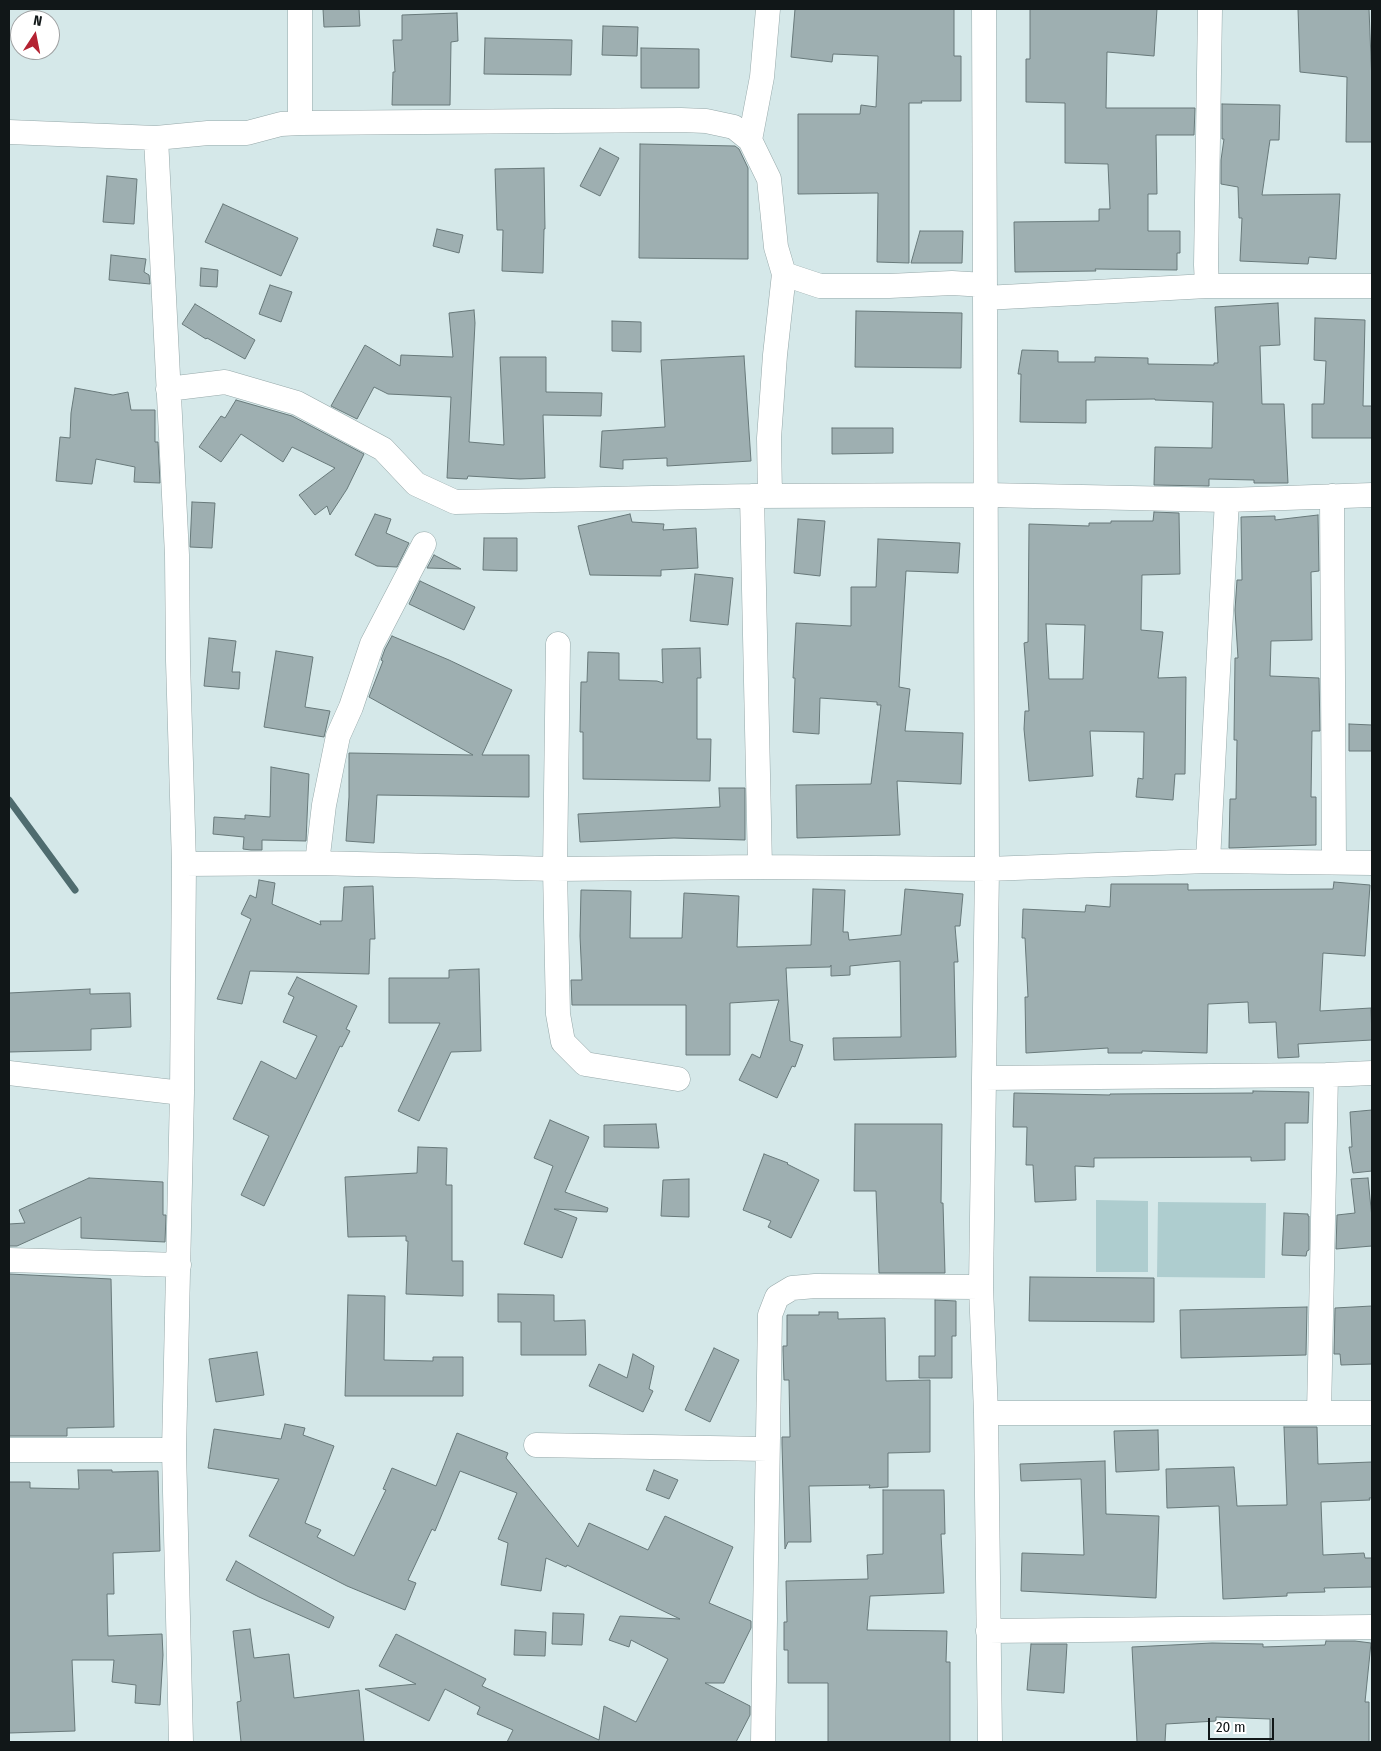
<!DOCTYPE html>
<style>
body{margin:0}
#map{position:relative;width:1381px;height:1751px;overflow:hidden;background:#d5e8e9;font-family:"Fira Sans Condensed",sans-serif}
canvas{display:block}
.frame{position:absolute;inset:0;border:10px solid #111718;pointer-events:none}
.north{position:absolute;left:10px;top:10px;width:50px;height:50px;box-sizing:border-box;background:#fff;border:1px solid #a0a2a3;border-radius:50%;rotate:11deg;font-size:14px;font-weight:700;line-height:20px;text-align:center;color:#111718}
.north::after{content:'';display:block;margin:auto;width:18px;height:22px;background:#b42232;clip-path:polygon(50% 0,100% 100%,50% 72%,0 100%)}
.scale{position:absolute;left:1208px;top:1718px;width:66px;height:22px;box-sizing:border-box;border:2px solid #111718;border-top:0;padding-left:6px;font-size:15px;line-height:18px;white-space:nowrap;color:#111718;-webkit-text-stroke:4px #fff;paint-order:stroke}
</style>
<div id="map">
<canvas width="1381" height="1751"></canvas>
<div class="frame"></div>
<div class="north">N</div>
<div class="scale">20 m</div>
</div>
<script>
const ctx = document.querySelector('canvas').getContext('2d');
ctx.lineJoin = 'round';
function fill(path, color) {
  ctx.fillStyle = color;
  ctx.fill(path, 'evenodd');
}
function toPath(rows) {
  const path = new Path2D();
  for (const r of rows) {
    path.moveTo(r[0], r[1]);
    for (let i = 2; i < r.length; i += 2) path.lineTo(r[i], r[i + 1]);
  }
  return path;
}
function stroke(path, color, width, dash) {
  ctx.strokeStyle = color;
  ctx.lineWidth = width;
  ctx.lineCap = dash ? 'butt' : 'round';
  ctx.setLineDash(dash || []);
  ctx.stroke(path);
}
const green = toPath([
 [1096,1200,1148,1201,1148,1272,1096,1272],
 [1158,1202,1266,1203,1265,1278,1157,1277]
]);
const stream = toPath([
 [9,800,75,890]
]);
const building = toPath([
 [323,9,359,9,360,26,324,27,323,9],
 [795,9,954,9,954,56,961,56,961,101,921,101,922,103,909,103,909,263,877,262,878,193,798,194,798,114,860,114,861,105,876,107,878,56,833,54,832,62,791,57,795,9],
 [1030,9,1157,9,1154,56,1107,52,1106,108,1195,108,1194,135,1156,135,1157,194,1148,194,1148,231,1180,231,1180,253,1177,253,1177,270,1095,269,1096,271,1015,272,1014,222,1099,221,1099,209,1110,209,1108,164,1065,163,1065,103,1026,102,1026,59,1030,59,1030,9],
 [1298,9,1369,9,1372,83,1372,142,1346,142,1347,77,1300,72,1298,9],
 [457,13,458,41,451,42,450,105,392,105,393,72,395,72,393,40,402,40,402,15,457,13],
 [603,26,638,27,637,56,602,55,603,26],
 [485,38,572,40,571,75,484,74,485,38],
 [641,48,699,49,699,88,641,88,641,48],
 [1222,104,1280,105,1279,140,1270,140,1262,195,1340,194,1336,259,1309,257,1308,264,1240,261,1242,218,1239,218,1238,187,1221,184,1221,160,1224,139,1222,139,1222,104],
 [640,144,735,146,739,149,748,168,748,259,639,258,640,144],
 [600,148,619,158,600,196,580,186,600,148],
 [544,168,545,229,544,229,543,273,502,271,503,230,497,230,495,169,544,168],
 [107,176,137,179,134,224,103,222,107,176],
 [223,204,298,238,281,276,205,242,223,204],
 [437,229,463,235,459,253,433,246,437,229],
 [920,231,963,231,962,263,911,263,920,231],
 [111,255,146,259,144,272,149,275,150,284,109,280,111,255],
 [201,268,218,270,217,287,200,286,201,268],
 [270,285,292,292,281,322,259,314,270,285],
 [1278,303,1280,345,1260,346,1262,404,1284,404,1288,483,1254,483,1254,480,1209,479,1209,486,1154,485,1155,447,1212,448,1213,402,1155,400,1155,399,1086,400,1086,423,1020,422,1021,374,1018,374,1022,350,1058,351,1058,362,1095,362,1095,357,1148,358,1148,364,1214,365,1214,363,1218,363,1215,307,1278,303],
 [195,304,255,340,245,359,207,338,206,339,182,324,195,304],
 [474,310,475,323,469,442,504,445,500,357,546,357,546,392,602,393,601,416,543,415,545,478,520,479,468,476,467,479,447,478,451,397,388,394,374,387,357,419,331,406,365,345,400,366,401,355,453,357,449,313,474,310],
 [856,311,962,313,961,368,855,367,856,311],
 [1315,318,1365,320,1363,406,1372,406,1372,438,1312,438,1312,404,1324,404,1326,361,1314,360,1315,318],
 [612,321,641,322,641,352,612,351,612,321],
 [744,356,751,461,667,466,667,458,623,460,623,469,600,467,602,431,665,427,661,360,744,356],
 [75,388,113,395,128,392,131,410,155,410,155,442,158,442,160,483,134,482,135,467,96,459,92,484,56,481,60,437,70,438,71,413,75,388],
 [236,400,292,416,364,454,347,489,330,515,327,506,315,515,299,495,335,468,292,447,283,462,241,434,221,462,199,447,221,416,225,418,236,400],
 [832,428,893,428,893,453,832,454,832,428],
 [192,502,215,503,212,548,190,547,192,502],
 [1154,512,1179,513,1180,574,1142,575,1141,630,1163,632,1158,678,1186,677,1185,774,1175,774,1173,800,1136,797,1138,778,1143,779,1144,732,1090,731,1093,776,1029,781,1024,729,1025,711,1029,711,1024,643,1028,642,1029,524,1089,526,1089,523,1111,523,1111,521,1153,521,1154,512],
 [1046,624,1085,625,1083,679,1049,679,1046,624],
 [375,514,391,519,386,533,409,543,397,567,377,566,355,555,375,514],
 [630,514,632,522,664,524,663,530,696,528,698,568,661,570,661,576,590,575,578,526,630,514],
 [1318,515,1319,571,1311,572,1312,640,1271,641,1270,676,1319,678,1320,731,1312,731,1311,797,1316,797,1316,845,1229,848,1230,799,1236,799,1237,740,1234,740,1235,658,1238,658,1235,610,1237,580,1242,580,1241,517,1275,516,1275,520,1318,515],
 [798,519,825,521,820,576,794,573,798,519],
 [484,538,517,538,517,571,483,570,484,538],
 [878,539,960,543,958,573,906,571,899,687,910,689,905,731,963,733,961,784,897,781,900,835,797,838,796,785,871,784,881,705,877,705,877,702,820,698,819,734,793,732,795,678,793,678,796,623,851,626,851,587,876,587,878,539],
 [434,555,461,569,427,568,434,555],
 [695,574,733,578,728,625,690,621,695,574],
 [420,581,475,607,464,630,409,604,420,581],
 [392,636,449,660,512,690,482,755,529,755,529,797,377,795,374,843,346,841,349,797,349,753,473,755,369,697,383,661,381,660,385,649,392,636],
 [209,638,236,641,232,672,240,672,239,689,204,686,209,638],
 [700,648,701,678,697,678,697,739,711,739,710,781,583,779,583,732,580,732,581,682,587,682,588,652,619,653,619,680,657,681,663,683,662,649,700,648],
 [276,651,313,657,305,707,330,711,324,737,264,727,276,651],
 [1349,724,1372,725,1372,751,1349,751,1349,724],
 [271,767,309,774,306,841,262,840,262,850,251,850,243,849,244,837,213,834,214,817,245,819,245,815,270,817,271,767],
 [719,788,745,788,745,840,674,838,580,842,578,814,720,807,719,788],
 [259,880,275,883,272,904,321,925,320,921,342,921,344,887,373,886,375,939,370,939,369,974,250,971,242,1004,217,999,251,919,241,914,250,895,256,898,259,880],
 [1334,882,1370,885,1365,956,1323,953,1320,1011,1371,1008,1372,1040,1298,1044,1299,1057,1278,1058,1276,1022,1249,1023,1248,1002,1208,1004,1207,1053,1142,1051,1142,1053,1108,1053,1108,1048,1026,1053,1025,997,1028,997,1025,938,1022,938,1023,909,1085,912,1086,905,1110,907,1111,884,1188,884,1188,890,1333,889,1334,882],
 [813,889,845,890,843,932,848,932,849,940,901,935,905,889,963,894,960,926,955,926,958,962,954,962,956,1057,834,1060,833,1038,901,1037,900,961,850,966,850,975,831,976,831,965,830,967,786,968,790,1041,803,1045,795,1067,792,1066,777,1098,739,1080,752,1054,760,1058,779,1000,730,1003,730,1055,686,1055,686,1005,572,1005,571,980,582,980,580,936,581,890,631,891,630,938,682,938,684,893,739,896,737,947,811,945,813,889],
 [479,969,481,1051,451,1052,419,1121,398,1111,440,1023,389,1023,389,978,449,978,449,970,479,969],
 [297,977,357,1006,346,1029,350,1031,342,1047,340,1046,264,1206,241,1195,269,1136,233,1119,261,1061,296,1079,317,1036,283,1022,294,997,288,994,297,977],
 [90,989,90,994,130,993,131,1027,91,1029,91,1050,9,1052,9,993,90,989],
 [1253,1091,1309,1092,1308,1123,1285,1123,1285,1160,1251,1161,1251,1157,1094,1158,1094,1167,1075,1166,1076,1200,1035,1202,1033,1165,1026,1165,1027,1127,1013,1127,1014,1093,1110,1095,1110,1094,1253,1093,1253,1091],
 [1372,1110,1372,1171,1353,1173,1349,1147,1352,1147,1350,1112,1372,1110],
 [550,1120,589,1137,565,1192,608,1208,607,1212,554,1209,577,1218,562,1258,524,1244,553,1166,534,1158,550,1120],
 [656,1124,659,1148,604,1147,604,1125,656,1124],
 [855,1124,942,1124,941,1203,943,1203,945,1273,879,1273,876,1191,854,1191,855,1124],
 [418,1147,447,1148,446,1185,452,1185,452,1261,463,1261,463,1296,406,1294,408,1241,406,1241,406,1236,348,1237,345,1177,417,1173,418,1147],
 [764,1154,788,1163,787,1164,819,1180,791,1238,768,1227,771,1221,743,1210,764,1154],
 [89,1178,163,1182,163,1215,166,1215,165,1242,81,1238,81,1217,17,1246,9,1246,9,1224,25,1223,19,1210,89,1178],
 [1368,1178,1372,1218,1372,1246,1336,1249,1337,1215,1355,1213,1351,1179,1368,1178],
 [689,1179,689,1217,661,1216,663,1180,689,1179],
 [1284,1213,1308,1214,1308,1216,1309,1216,1309,1250,1307,1251,1306,1256,1282,1255,1284,1213],
 [9,1274,111,1279,114,1427,67,1428,67,1436,9,1436,9,1274],
 [1030,1277,1154,1278,1154,1322,1029,1321,1030,1277],
 [498,1294,554,1295,554,1321,585,1320,586,1355,521,1355,521,1322,498,1322,498,1294],
 [348,1295,385,1296,384,1360,433,1361,433,1357,463,1357,463,1396,345,1396,348,1295],
 [935,1300,956,1301,956,1336,952,1336,952,1378,919,1378,919,1356,935,1356,935,1300],
 [1372,1306,1372,1364,1341,1365,1340,1354,1334,1354,1335,1308,1372,1306],
 [1307,1307,1306,1355,1181,1358,1180,1310,1307,1307],
 [819,1312,838,1312,838,1319,885,1318,886,1381,930,1380,930,1452,888,1453,888,1487,869,1488,870,1485,809,1486,811,1542,788,1542,785,1549,782,1444,782,1437,790,1437,789,1380,784,1380,783,1350,783,1346,787,1346,787,1315,819,1315,819,1312],
 [714,1348,739,1360,710,1422,685,1410,714,1348],
 [257,1352,264,1395,216,1402,209,1359,257,1352],
 [633,1354,654,1366,649,1389,653,1391,643,1412,589,1386,599,1364,627,1378,633,1354],
 [285,1424,305,1428,303,1435,334,1446,305,1523,321,1530,317,1537,354,1556,386,1490,383,1489,392,1468,436,1486,457,1433,508,1453,506,1458,578,1547,589,1523,648,1550,665,1516,733,1547,709,1603,751,1621,751,1628,724,1683,705,1683,750,1706,750,1715,736,1742,507,1742,513,1730,477,1714,480,1707,445,1689,429,1721,365,1689,416,1684,379,1666,396,1634,486,1679,482,1686,599,1740,604,1706,636,1722,668,1659,631,1640,629,1647,609,1640,620,1616,680,1619,567,1565,566,1567,546,1558,541,1591,501,1585,508,1543,498,1539,517,1493,460,1471,435,1531,432,1529,408,1580,416,1583,405,1610,347,1586,249,1536,279,1479,208,1468,214,1429,281,1439,285,1424],
 [1284,1427,1317,1427,1318,1464,1372,1462,1372,1498,1369,1498,1370,1500,1321,1502,1323,1555,1364,1553,1365,1558,1372,1558,1372,1587,1324,1588,1325,1592,1287,1593,1287,1596,1223,1599,1219,1506,1167,1508,1166,1469,1234,1467,1237,1506,1287,1505,1284,1427],
 [1158,1430,1159,1470,1116,1472,1114,1431,1158,1430],
 [1105,1461,1106,1514,1159,1516,1156,1598,1021,1591,1022,1553,1084,1555,1081,1479,1021,1481,1020,1464,1105,1461],
 [78,1470,112,1470,112,1472,158,1471,160,1551,113,1553,114,1594,107,1594,108,1636,162,1634,163,1655,160,1705,135,1703,136,1685,112,1682,114,1660,72,1660,75,1731,9,1733,9,1482,30,1482,30,1488,79,1489,78,1470],
 [654,1470,678,1480,669,1499,646,1490,654,1470],
 [883,1490,944,1490,945,1534,941,1534,944,1593,870,1596,867,1630,947,1631,946,1662,950,1662,950,1742,828,1742,828,1683,788,1683,788,1650,784,1650,784,1622,787,1622,786,1581,868,1579,867,1555,883,1554,883,1490],
 [236,1561,334,1617,329,1628,259,1597,226,1580,236,1561],
 [553,1613,584,1614,582,1645,552,1644,553,1613],
 [250,1629,254,1658,289,1654,294,1698,359,1690,364,1742,241,1742,237,1702,241,1701,233,1631,250,1629],
 [515,1630,546,1632,545,1656,514,1655,515,1630],
 [1326,1641,1355,1641,1371,1643,1365,1702,1369,1702,1369,1742,1270,1742,1270,1719,1216,1717,1216,1721,1166,1724,1165,1742,1137,1742,1132,1647,1212,1643,1263,1644,1263,1647,1325,1645,1326,1641],
 [1031,1644,1067,1644,1064,1693,1027,1690,1031,1644]
]);
const street = toPath([
 [984,9,987,869,981,1287,986,1413,990,1742],
 [300,123,681,120,706,121,734,127,750,140,769,179,776,247,784,274,820,286,889,286,952,283,985,285],
 [9,132,156,138,208,133,247,133,281,124,300,123,300,9],
 [156,138,177,555,178,661,184,864,182,1093,174,1450,181,1742],
 [750,140,762,77,768,9],
 [1207,286,1372,286],
 [985,298,1207,286,1206,265,1210,9],
 [168,389,225,382,297,403,383,449,416,484,455,502,752,496,986,495,1227,500,1372,495],
 [752,496,760,867],
 [770,496,769,438,775,355,784,274],
 [1332,496,1334,862],
 [558,644,555,869,558,1014,563,1042,585,1064,678,1079],
 [1208,861,1227,500],
 [317,863,324,805,338,736,351,707,372,644,424,544],
 [184,864,317,863,555,869,760,867,987,869,1208,861,1372,863],
 [9,1073,182,1093],
 [984,1078,1326,1075,1372,1073],
 [9,1260,179,1265],
 [986,1413,1372,1413],
 [1319,1413,1326,1075],
 [536,1445,767,1449],
 [9,1450,174,1450],
 [988,1631,1372,1627],
 [763,1742,770,1315,777,1297,792,1288,815,1286,981,1287]
]);
fill(green, '#aecdcf');
stroke(stream, '#4f6c6f', 7);
fill(building, '#9eafb1');
stroke(building, '#68797a', 1);
stroke(street, '#96a8a9', 25);
stroke(street, '#fff', 24);
</script>
